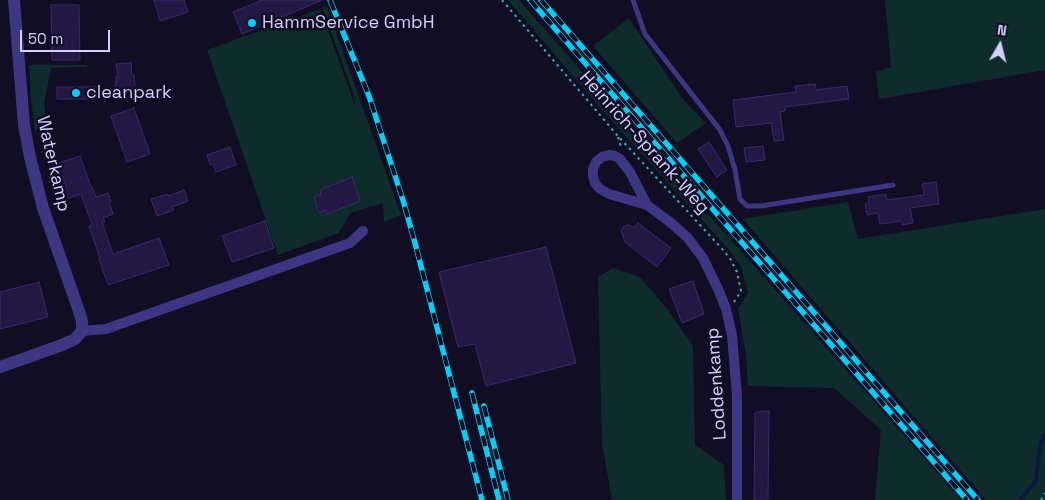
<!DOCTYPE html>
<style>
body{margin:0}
#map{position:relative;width:1045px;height:500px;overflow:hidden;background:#110d22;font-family:"Space Grotesk",sans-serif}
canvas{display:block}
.north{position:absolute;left:975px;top:20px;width:50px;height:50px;-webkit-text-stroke:4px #110d22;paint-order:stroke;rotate:8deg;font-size:14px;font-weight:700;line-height:20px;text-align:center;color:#d6ceff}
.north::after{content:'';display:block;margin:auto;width:18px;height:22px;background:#d6ceff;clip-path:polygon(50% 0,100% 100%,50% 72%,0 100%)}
.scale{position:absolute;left:20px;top:30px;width:90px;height:22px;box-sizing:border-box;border:2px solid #d6ceff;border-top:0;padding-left:6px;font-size:15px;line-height:18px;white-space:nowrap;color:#d6ceff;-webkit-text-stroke:4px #110d22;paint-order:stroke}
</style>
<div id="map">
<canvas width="1045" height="500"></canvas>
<div class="north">N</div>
<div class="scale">50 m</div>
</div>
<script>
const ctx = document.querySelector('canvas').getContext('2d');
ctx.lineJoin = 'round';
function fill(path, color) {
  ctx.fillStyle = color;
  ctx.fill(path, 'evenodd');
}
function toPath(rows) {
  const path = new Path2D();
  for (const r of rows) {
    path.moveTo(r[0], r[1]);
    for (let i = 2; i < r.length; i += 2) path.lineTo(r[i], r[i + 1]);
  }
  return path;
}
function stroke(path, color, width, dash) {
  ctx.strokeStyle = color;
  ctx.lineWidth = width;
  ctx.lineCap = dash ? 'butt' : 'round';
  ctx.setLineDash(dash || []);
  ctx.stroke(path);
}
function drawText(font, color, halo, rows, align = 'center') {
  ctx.font = font + ' "Space Grotesk",sans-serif';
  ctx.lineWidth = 5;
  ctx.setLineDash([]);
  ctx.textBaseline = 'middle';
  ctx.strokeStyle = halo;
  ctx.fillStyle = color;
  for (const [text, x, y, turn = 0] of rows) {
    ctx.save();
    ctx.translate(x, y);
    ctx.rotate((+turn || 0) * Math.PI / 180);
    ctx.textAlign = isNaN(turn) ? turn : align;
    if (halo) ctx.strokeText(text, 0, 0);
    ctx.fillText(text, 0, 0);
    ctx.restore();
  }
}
const green = toPath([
 [508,0,519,0,961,500,875,500,881,430,834,388,748,386,746,355,738,309,748,293,741,267,729,250,602,110],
 [885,0,1045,0,1045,70,879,99,876,72,891,67],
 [322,7,327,7,401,215,384,222,383,203,350,213,339,233,278,255,207,50,320,9,356,108,353,93],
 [629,18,682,98,706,123,677,143,593,46],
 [29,65,87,65,87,67,51,68,44,105,45,106,45,124,43,127,35,131,31,99],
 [848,202,858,239,1045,209,1045,500,986,500,743,219],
 [613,268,640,277,668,310,693,346,695,445,724,465,726,500,612,500,602,443,598,277]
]);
const stream = toPath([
 [1020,500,1036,481,1040,445,1045,435]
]);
const building = toPath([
 [154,0,184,0,188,12,160,21,154,0],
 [262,0,322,0,242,34,233,12,262,0],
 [51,5,79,5,80,60,52,60,51,5],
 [131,63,132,75,134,75,136,95,118,97,117,91,115,89,115,85,116,83,116,77,118,77,116,64,131,63],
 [815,84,816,90,847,86,849,99,785,107,785,111,780,112,784,140,774,141,771,123,736,127,733,100,796,92,795,86,815,84],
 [57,87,96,87,96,99,57,99,57,87],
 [134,108,150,154,127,162,111,116,134,108],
 [709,142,727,170,717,177,698,149,709,142],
 [763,146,765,160,746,162,744,148,763,146],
 [230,147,236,165,216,172,213,164,210,165,207,155,230,147],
 [80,156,91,187,92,187,96,197,108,193,111,202,109,203,113,214,103,218,105,222,102,222,113,254,159,238,169,265,108,285,99,259,100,258,89,226,92,225,81,194,61,201,57,190,66,186,58,163,80,156],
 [352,177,360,201,327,214,326,210,319,213,314,197,321,195,320,190,352,177],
 [936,182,939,204,910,208,913,223,902,225,902,221,880,224,878,213,867,215,865,204,869,203,868,197,886,194,887,200,924,195,922,184,936,182],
 [184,190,188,201,172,207,174,210,157,216,151,199,168,194,168,196,184,190],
 [265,221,274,248,232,262,222,236,265,221],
 [638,223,671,248,657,267,625,242,621,230,624,226,629,225,634,228,638,223],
 [546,247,576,363,486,386,475,344,458,347,439,272,546,247],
 [693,281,704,314,682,323,669,289,693,281],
 [39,282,48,317,0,329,0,292,39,282],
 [769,411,768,500,754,500,755,412,769,411]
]);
const path = toPath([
 [502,0,617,135,724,251,731,260,737,272,741,291,734,302],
 [618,137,621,147],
 [1041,500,1045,493]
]);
const service = toPath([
 [633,0,645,34,720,130,728,146,735,170,740,199,747,206,761,206,893,185]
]);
const minor = toPath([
 [647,205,609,194,600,189,595,183,593,176,593,169,596,162,602,157,609,155,615,156,620,159,630,172,647,205,670,222,687,237,703,258,719,291,726,309,732,335,737,396,737,500],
 [82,331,106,329,350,243,363,231]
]);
const tertiary = toPath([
 [0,367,62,345,75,339,82,331,82,322,80,314,43,208,30,157,24,125,14,0]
]);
const rail = toPath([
 [330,0,369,96,403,200,415,243,482,500],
 [530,0,967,500],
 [541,0,978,500],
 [472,393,499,500],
 [484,406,508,500]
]);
const markers = [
 [252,23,5,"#00d1f9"],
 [76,93,5,"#00d1f9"]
];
const poiNames = [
 ["HammService GmbH",262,23],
 ["cleanpark",86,93]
];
const streetNames = [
 ["Heinrich-Sprank-Weg",644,143,48],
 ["Waterkamp",53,164,77],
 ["Loddenkamp",717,384,-94]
];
fill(green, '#0f2c2c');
stroke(stream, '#081940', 4);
fill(building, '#231844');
stroke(building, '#3b2971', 1);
stroke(path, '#2ab7b7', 2, [2.5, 4]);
stroke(service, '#3d3683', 5);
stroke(minor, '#3d3683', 10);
stroke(tertiary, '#3d3683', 12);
stroke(rail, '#00d1f9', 5.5);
stroke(rail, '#110d22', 4, [11]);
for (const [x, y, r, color] of markers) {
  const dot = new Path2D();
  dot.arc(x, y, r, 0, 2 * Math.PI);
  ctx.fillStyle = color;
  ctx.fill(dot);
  stroke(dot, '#110d22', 2);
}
drawText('18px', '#d6ceff', '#110d22', poiNames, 'left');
drawText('18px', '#d6ceff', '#110d22', streetNames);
</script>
